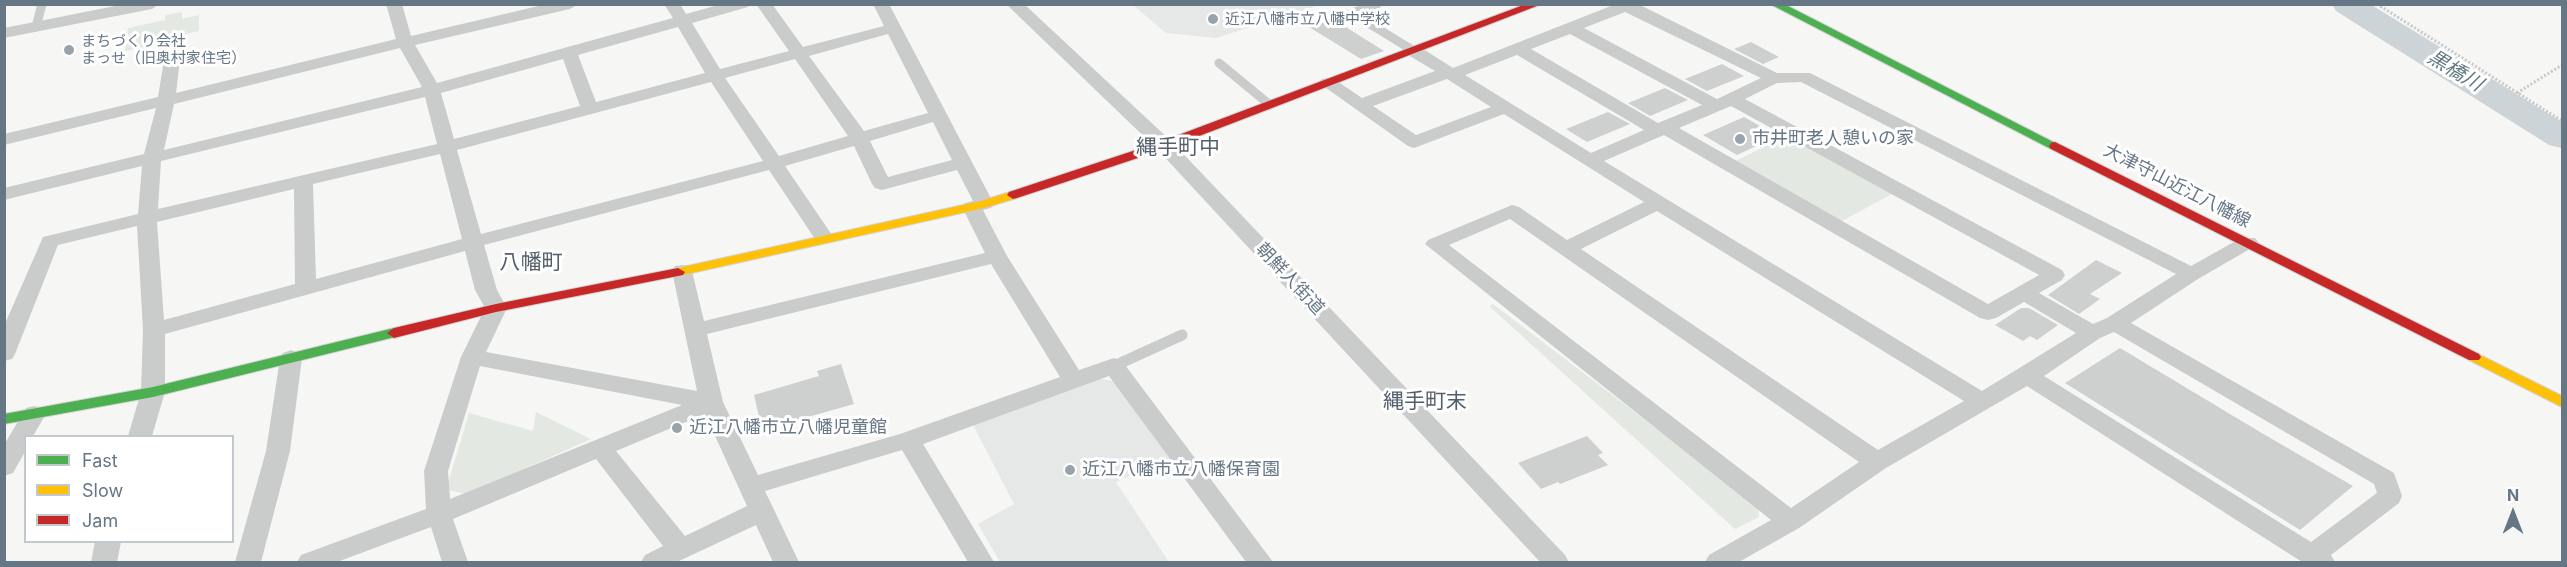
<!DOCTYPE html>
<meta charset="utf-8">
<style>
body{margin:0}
#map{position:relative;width:2567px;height:567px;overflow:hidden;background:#f6f6f4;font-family:Inter,sans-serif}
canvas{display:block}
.frame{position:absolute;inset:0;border:6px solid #657685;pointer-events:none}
.legend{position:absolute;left:24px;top:435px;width:210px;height:108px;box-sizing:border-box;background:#fff;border:2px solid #c1c8ce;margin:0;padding:8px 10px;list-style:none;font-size:18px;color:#657685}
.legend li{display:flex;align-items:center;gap:12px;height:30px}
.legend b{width:30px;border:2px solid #c1c8ce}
.north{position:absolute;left:2483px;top:483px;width:60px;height:60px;-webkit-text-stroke:4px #fff;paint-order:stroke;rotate:0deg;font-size:16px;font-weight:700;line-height:24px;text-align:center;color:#657685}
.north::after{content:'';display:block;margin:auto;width:21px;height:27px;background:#657685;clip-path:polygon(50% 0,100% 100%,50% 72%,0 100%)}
</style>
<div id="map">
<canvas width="2567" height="567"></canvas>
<div class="frame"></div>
<ul class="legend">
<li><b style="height:8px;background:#4caf50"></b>Fast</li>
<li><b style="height:8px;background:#ffc107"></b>Slow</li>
<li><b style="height:8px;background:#c62828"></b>Jam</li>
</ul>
<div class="north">N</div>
</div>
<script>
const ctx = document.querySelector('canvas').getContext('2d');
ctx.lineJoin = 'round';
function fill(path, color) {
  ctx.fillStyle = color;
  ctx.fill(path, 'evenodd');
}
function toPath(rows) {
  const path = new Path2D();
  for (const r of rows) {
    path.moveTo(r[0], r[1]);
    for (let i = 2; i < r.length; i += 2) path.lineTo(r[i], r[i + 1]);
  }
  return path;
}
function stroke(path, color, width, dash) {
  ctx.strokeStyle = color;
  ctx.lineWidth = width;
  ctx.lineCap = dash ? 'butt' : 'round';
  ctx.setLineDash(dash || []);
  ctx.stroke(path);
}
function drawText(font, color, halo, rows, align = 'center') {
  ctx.font = font + ' Inter,"Noto Sans JP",sans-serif';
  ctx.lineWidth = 6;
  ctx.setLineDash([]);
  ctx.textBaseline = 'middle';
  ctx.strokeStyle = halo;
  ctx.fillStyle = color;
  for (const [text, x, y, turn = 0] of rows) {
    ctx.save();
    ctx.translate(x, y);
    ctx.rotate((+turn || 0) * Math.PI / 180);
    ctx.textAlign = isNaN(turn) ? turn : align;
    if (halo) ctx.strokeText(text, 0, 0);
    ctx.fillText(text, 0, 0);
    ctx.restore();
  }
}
const built = toPath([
 [1133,5,1320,5,1216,38,1166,33],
 [1097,378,1116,382,1172,458,1116,482,1169,562,1000,562,978,524,1014,504,972,423]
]);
const green = toPath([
 [182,12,182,19,199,15,199,31,148,42,147,47,125,51,128,28,165,20,165,15],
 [1787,136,1892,194,1840,222,1735,161],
 [1493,304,1758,506,1759,517,1735,529,1489,306],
 [536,412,591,439,468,494,446,490,469,413,533,431]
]);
const river = toPath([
 [2332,4,2370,4,2562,122,2562,148,2549,145,2336,11,2332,4]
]);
const building = toPath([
 [1333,19,1384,51,1361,59,1309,27],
 [1751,42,1779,57,1763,64,1734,49],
 [1722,64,1744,76,1707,91,1685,79],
 [1665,88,1688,100,1650,116,1628,103],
 [1608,112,1630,124,1587,142,1566,129],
 [1744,117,1778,136,1737,155,1703,135],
 [2096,260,2122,273,2090,294,2100,299,2079,314,2048,295],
 [2021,308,2029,308,2058,325,2037,340,2030,336,2023,341,1995,325],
 [2120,348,2260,432,2353,486,2300,530,2065,383],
 [841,364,854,404,762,430,754,395,819,376,817,371],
 [1587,436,1603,453,1598,455,1608,465,1560,484,1558,482,1541,489,1518,463]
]);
const path = toPath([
 [2377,4,2562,121],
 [2517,93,2562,65]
]);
const laneFar1 = toPath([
 [1377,4,1352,13,1414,51],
 [36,27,42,4],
 [1219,63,1270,105]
]);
const lane = toPath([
 [1114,366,1182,335]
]);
const street = toPath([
 [125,4,160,4,152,9,4,38,4,28,125,4],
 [386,4,402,4,411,36,547,4,578,4,570,9,415,45,437,83,673,18,664,4,680,4,686,14,722,4,750,4,748,7,692,23,720,69,789,51,756,4,772,4,803,47,884,26,873,4,889,4,994,204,991,208,983,210,1007,256,1079,370,1114,358,1122,361,1273,562,1246,562,1109,376,923,444,994,562,968,562,902,450,765,491,799,562,773,562,756,525,677,562,641,562,645,555,663,546,596,459,453,519,468,562,442,562,431,527,337,562,297,562,301,555,426,509,424,471,461,357,485,308,475,290,465,251,165,334,165,392,152,436,128,436,141,392,143,330,137,226,58,245,15,354,12,359,4,361,4,326,43,237,138,214,142,166,4,200,4,188,144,154,156,108,4,145,4,134,158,97,164,60,172,55,180,60,176,93,396,39,386,4],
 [678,27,705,73,596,102,578,55,678,27],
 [888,34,928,113,864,131,809,56,888,34],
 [400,48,422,87,164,150,174,104,400,48],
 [563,59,580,106,454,139,441,93,563,59],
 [795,59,848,136,779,156,725,78,795,59],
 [711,82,763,161,481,234,457,150,711,82],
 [425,97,437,144,158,209,161,161,425,97],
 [933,122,952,160,888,177,870,141,933,122],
 [854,146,872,184,875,188,882,190,957,170,973,201,965,203,962,207,985,253,704,321,692,271,689,266,682,265,675,266,672,271,697,391,486,352,507,308,497,290,484,245,769,170,817,242,831,242,834,238,785,166,854,146],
 [440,154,462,239,316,279,313,184,440,154],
 [294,189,295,284,164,320,157,222,294,189],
 [991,264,1060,377,900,434,758,475,723,402,707,334,991,264],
 [480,366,682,405,450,499,448,471,480,366],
 [705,414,747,506,685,536,616,451,705,414],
 [1006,4,1024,4,1171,141,1565,555,1569,562,1540,562,1157,149,1006,4],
 [1616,4,1638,4,1777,73,1810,73,2191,266,2241,238,2255,238,2258,242,2255,246,2198,279,2131,323,2394,473,2402,496,2399,503,2331,555,2335,562,2302,562,2027,386,1886,468,1799,528,1739,562,1705,562,1709,555,1771,520,1425,244,1428,240,1512,205,1519,207,1567,240,1644,202,1504,114,1414,148,1408,146,1319,83,1322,79,1328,78,1334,79,1362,98,1435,71,1408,55,1406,51,1408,47,1420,47,1453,68,1616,4],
 [1625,12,1761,78,1717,99,1584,28,1625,12],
 [1570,34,1702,105,1658,123,1531,49,1570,34],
 [1517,55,1644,130,1591,153,1465,75,1517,55],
 [1447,79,1491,107,1416,135,1373,106,1447,79],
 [1801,82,2176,274,2107,318,2093,324,2039,293,2062,280,2065,275,2062,270,1745,99,1777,83,1801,82],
 [1731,106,2039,275,1988,304,1679,128,1731,106],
 [1664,135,1980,318,1988,320,1996,318,2024,302,2076,333,1982,391,1604,161,1664,135],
 [1657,211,1964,401,1878,450,1581,249,1657,211],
 [1510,219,1859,462,1791,508,1449,245,1510,219],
 [2114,332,2374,484,2377,493,2311,542,2044,376,2100,338,2114,332],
 [291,350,299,353,302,358,290,451,261,562,235,562,266,451,280,358,283,353,291,350],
 [34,406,42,408,46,414,33,436,26,436,26,450,13,473,4,476,4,445,26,408,34,406],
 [95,542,121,542,117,562,91,562,95,542]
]);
const fast = toPath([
 [1770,4,1784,4,2061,146,2059,149,2051,149,1770,4],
 [394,328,399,330,401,333,399,336,153,397,4,424,4,414,153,387,394,328]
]);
const slow = toPath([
 [1013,191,1019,195,1017,198,984,208,678,276,671,272,678,268,981,201,1013,191],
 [2474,352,2562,396,2562,407,2469,360,2467,357,2469,354,2474,352]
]);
const jam = toPath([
 [1526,4,1542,4,1168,148,1017,198,1013,199,1007,195,1009,192,1160,142,1526,4],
 [2055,142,2479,354,2481,357,2479,360,2469,360,2051,149,2049,146,2051,143,2055,142],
 [678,268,685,272,683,275,496,312,394,338,387,333,394,328,496,304,678,268]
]);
const markers = [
 [1213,19,6,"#98a3ac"],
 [69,50,6,"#98a3ac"],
 [1740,139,6,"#98a3ac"],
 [677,428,6,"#98a3ac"],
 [1070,470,6,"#98a3ac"]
];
const farPoinames = [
 ["近江八幡市立八幡中学校",1225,19],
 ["まちづくり会社",81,41],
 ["まっせ（旧奥村家住宅）",81,58]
];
const poiNames = [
 ["市井町老人憩いの家",1752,139],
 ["近江八幡市立八幡児童館",689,428],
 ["近江八幡市立八幡保育園",1082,470]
];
const streetNames = [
 ["大津守山近江八幡線",2177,186,27],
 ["朝鮮人街道",1290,279,47]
];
const waterNames = [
 ["黒橋川",2455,71,31]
];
const quarterNames = [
 ["縄手町中",1178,148],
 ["八幡町",531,263],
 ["縄手町末",1425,402]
];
fill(built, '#e6e7e7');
fill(green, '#e4e8e2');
fill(river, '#ccd4d7');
fill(building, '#ced0d0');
stroke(fast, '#d3d4d5', 2);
stroke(slow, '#d3d4d5', 2);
stroke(jam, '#d3d4d5', 2);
stroke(path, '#c8caca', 3, [2, 2]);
stroke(laneFar1, '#cacccc', 9);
stroke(lane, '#cacccc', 11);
fill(street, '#cacccc');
fill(fast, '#4caf50');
fill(slow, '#ffc107');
fill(jam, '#c62828');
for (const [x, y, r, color] of markers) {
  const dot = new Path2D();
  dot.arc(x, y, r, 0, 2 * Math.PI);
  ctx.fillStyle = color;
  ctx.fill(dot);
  stroke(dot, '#fff', 2);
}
drawText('15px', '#657685', '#fff', farPoinames, 'left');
drawText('18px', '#657685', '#fff', poiNames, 'left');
drawText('18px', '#657685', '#fff', streetNames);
drawText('italic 20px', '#617781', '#fff', waterNames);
drawText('21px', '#535f6a', '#fff', quarterNames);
</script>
